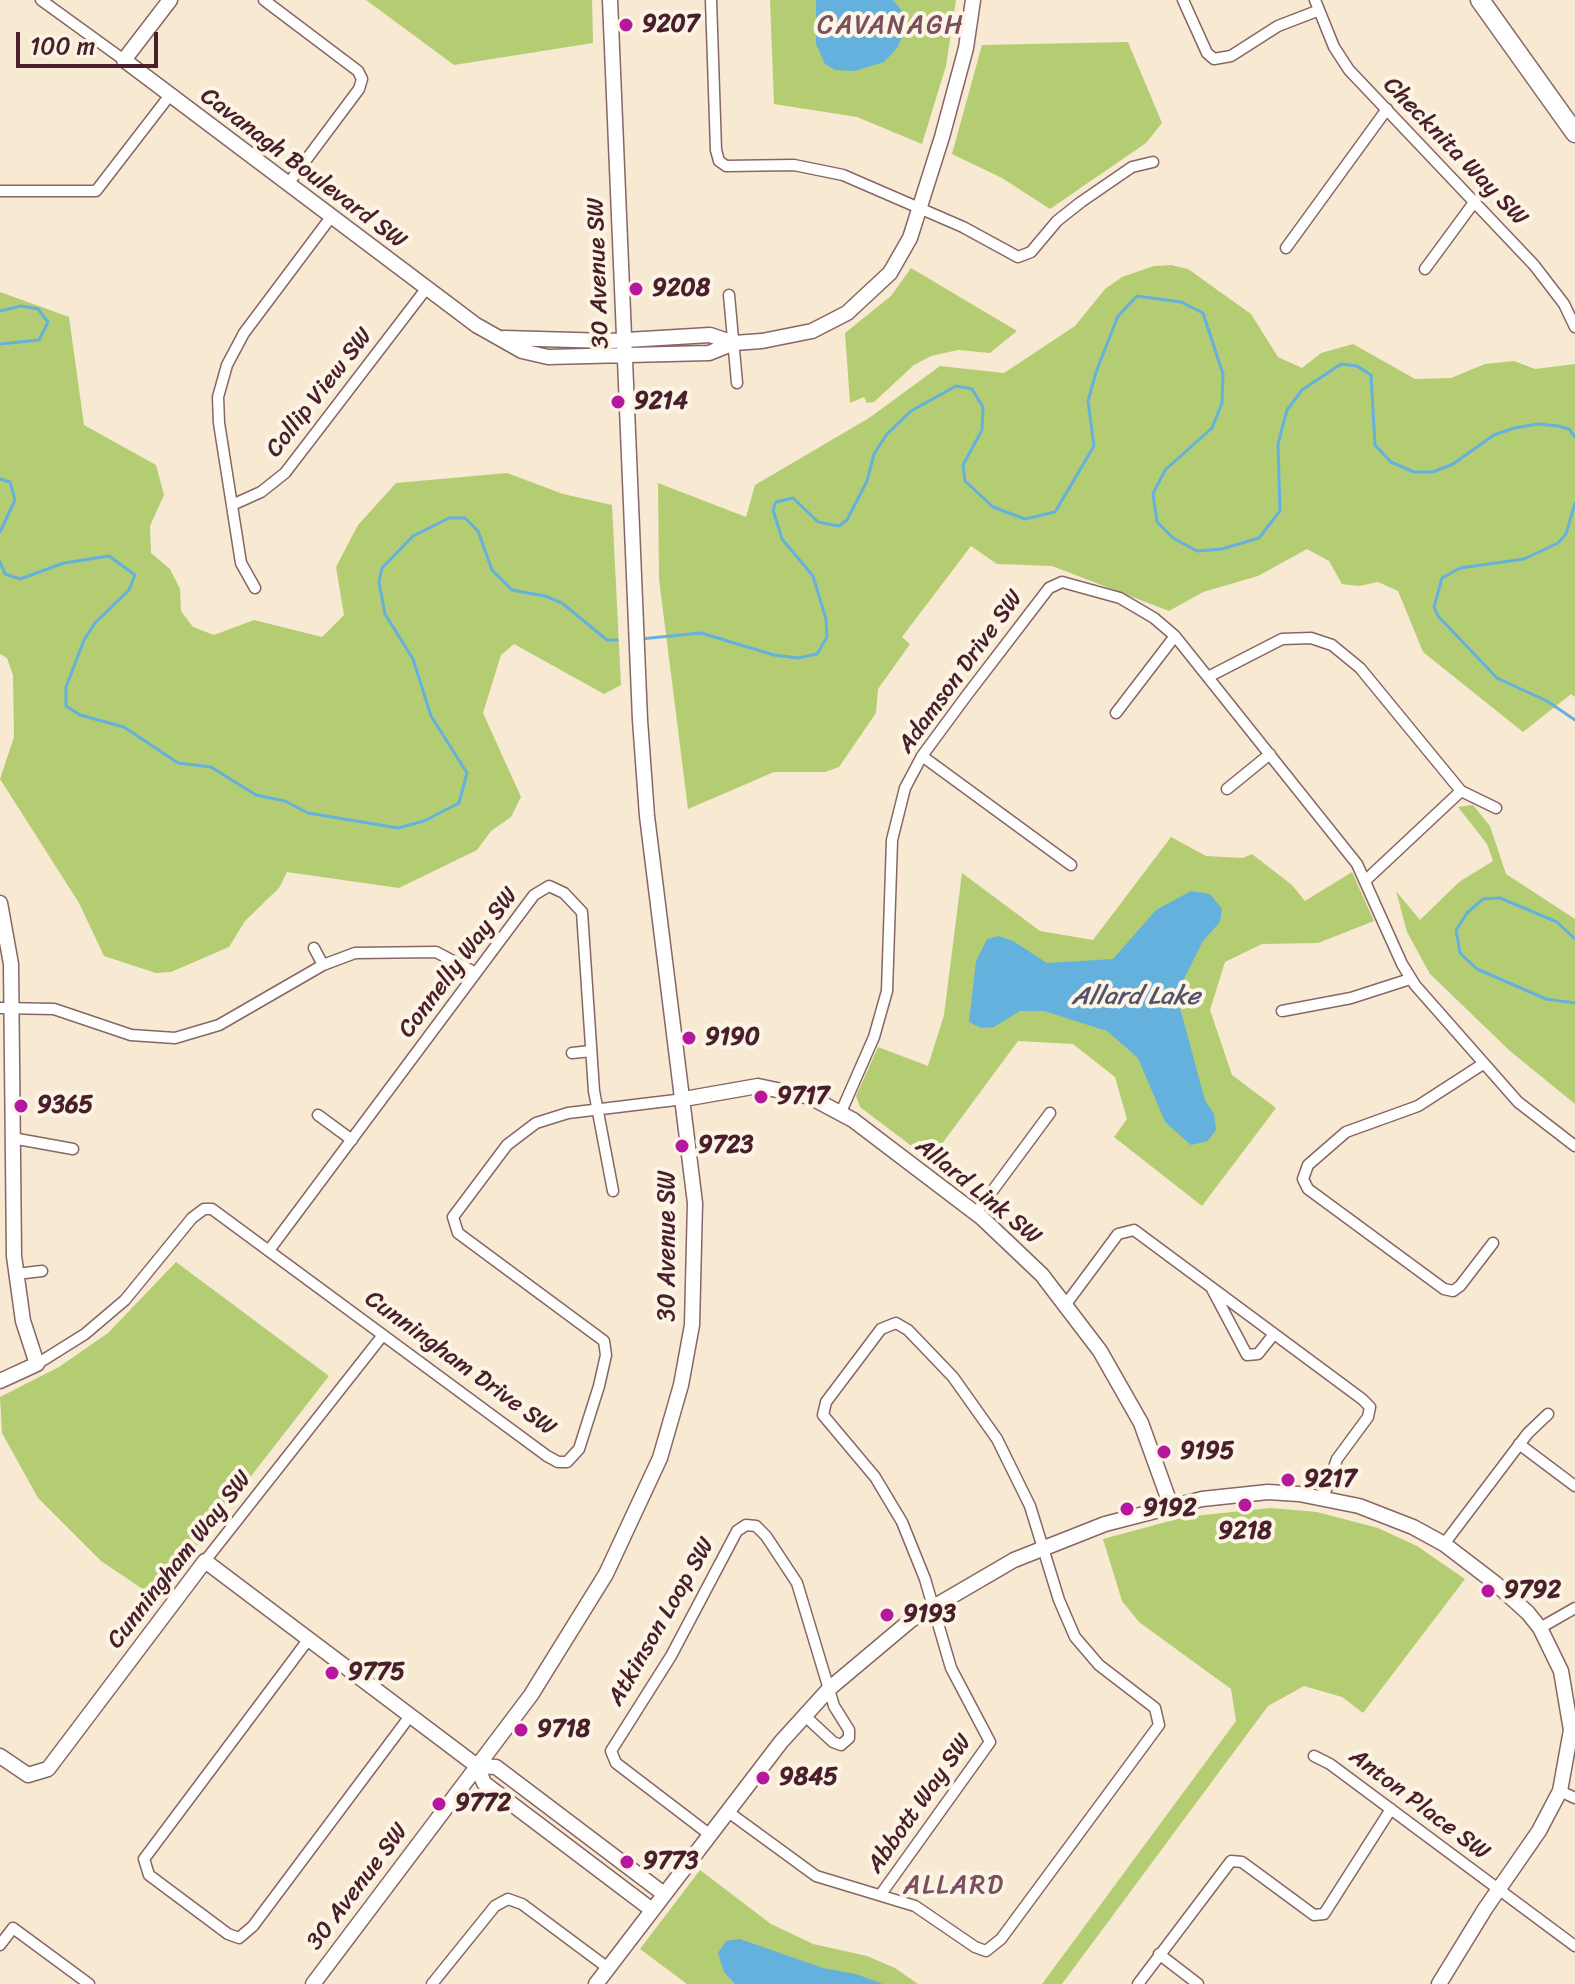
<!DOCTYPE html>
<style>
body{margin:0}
#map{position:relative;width:1575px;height:1984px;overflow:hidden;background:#f8e9d2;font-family:Sriracha,sans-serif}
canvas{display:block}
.scale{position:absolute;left:16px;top:32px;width:142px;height:36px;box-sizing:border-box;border:4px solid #4a1f2b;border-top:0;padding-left:10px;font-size:24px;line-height:28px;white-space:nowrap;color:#4a1f2b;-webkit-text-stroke:6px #fcf5e5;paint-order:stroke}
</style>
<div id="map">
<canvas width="1575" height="1984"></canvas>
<div class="scale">100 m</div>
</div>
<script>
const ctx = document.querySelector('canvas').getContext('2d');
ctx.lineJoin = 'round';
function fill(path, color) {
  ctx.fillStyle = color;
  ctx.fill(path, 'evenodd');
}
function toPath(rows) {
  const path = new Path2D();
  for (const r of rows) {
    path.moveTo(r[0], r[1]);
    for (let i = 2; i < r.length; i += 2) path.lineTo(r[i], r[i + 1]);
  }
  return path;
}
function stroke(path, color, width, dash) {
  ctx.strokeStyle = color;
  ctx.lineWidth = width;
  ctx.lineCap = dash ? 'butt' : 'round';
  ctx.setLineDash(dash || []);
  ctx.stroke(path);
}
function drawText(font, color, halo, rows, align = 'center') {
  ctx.font = font + ' Sriracha,sans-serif';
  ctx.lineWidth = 8;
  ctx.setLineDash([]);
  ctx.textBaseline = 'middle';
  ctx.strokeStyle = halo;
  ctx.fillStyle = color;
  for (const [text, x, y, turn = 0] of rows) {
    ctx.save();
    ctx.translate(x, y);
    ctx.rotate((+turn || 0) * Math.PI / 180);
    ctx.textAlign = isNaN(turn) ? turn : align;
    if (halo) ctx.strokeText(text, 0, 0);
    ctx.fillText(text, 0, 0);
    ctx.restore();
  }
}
const green = toPath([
 [366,0,592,0,593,43,454,65],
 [770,0,956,0,946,66,922,144,857,117,774,104],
 [1128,42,1162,123,1146,143,1050,209,1002,178,952,154,982,45],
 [1171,265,1188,269,1251,314,1278,357,1302,368,1321,353,1353,344,1415,379,1451,378,1485,364,1514,361,1535,369,1575,364,1575,697,1571,694,1523,732,1423,652,1398,591,1378,582,1359,586,1342,584,1329,561,1307,549,1258,576,1203,592,1169,611,1052,566,997,564,971,546,902,637,910,644,878,689,876,713,839,767,825,772,774,772,688,809,659,579,658,483,746,517,755,485,869,418,940,366,1004,373,1075,326,1105,289,1122,277,1154,266],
 [911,268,1017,331,990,353,958,350,931,356,914,365,874,402,867,403,864,397,850,403,845,333,891,296],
 [0,292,69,317,84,425,156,465,164,495,150,526,151,553,170,569,180,589,181,611,193,627,214,635,254,620,322,637,344,615,336,567,358,525,396,483,507,473,563,494,612,505,621,685,604,694,514,644,501,655,483,713,521,797,511,817,491,831,477,850,399,888,287,872,279,888,245,921,229,947,171,972,156,973,104,956,79,903,0,779,14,737,13,675,7,658,0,654],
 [1473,805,1490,826,1506,874,1575,919,1575,1104,1510,1051,1430,974,1407,932,1396,891,1420,920,1459,882,1493,861,1487,844,1458,807],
 [1171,837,1206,856,1243,858,1252,854,1292,885,1305,901,1352,872,1374,921,1318,943,1262,944,1225,962,1210,1010,1232,1075,1276,1108,1202,1206,1114,1137,1127,1119,1115,1077,1073,1044,1018,1041,930,1160,860,1107,856,1096,878,1047,928,1066,944,1015,962,873,1040,931,1093,940],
 [176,1262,329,1376,156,1598,101,1561,38,1498,2,1433,0,1397,59,1367,108,1333],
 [1270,1508,1317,1512,1378,1528,1417,1546,1465,1579,1363,1713,1342,1697,1304,1686,1268,1706,1062,1984,1042,1984,1236,1721,1231,1689,1139,1622,1122,1601,1103,1539,1185,1517],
 [700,1870,771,1924,813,1944,867,1956,895,1968,918,1984,687,1984,640,1949]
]);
const water = toPath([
 [816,0,893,0,904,13,906,29,897,48,884,62,855,71,835,70,825,64,816,44],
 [1191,891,1210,894,1222,909,1220,922,1203,941,1180,987,1179,1004,1205,1100,1214,1114,1216,1130,1208,1141,1191,1145,1165,1122,1138,1058,1107,1031,1044,1011,1020,1011,994,1027,981,1028,969,1022,976,961,987,939,999,936,1013,941,1047,963,1113,959,1156,910],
 [740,1939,823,1968,856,1974,883,1984,735,1984,724,1972,718,1953,726,1941]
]);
const stream = toPath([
 [0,311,21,306,38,309,48,322,39,340,0,344],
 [0,479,10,482,15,500,0,532],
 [1575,503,1566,534,1558,543,1524,559,1460,568,1442,578,1434,607,1438,616,1497,678,1547,701,1575,720],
 [0,562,5,574,20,579,64,563,109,556,135,575,129,590,95,623,84,640,66,687,66,706,80,715,124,727,178,763,211,767,256,795,285,801,308,813,398,828,424,821,459,803,467,773,431,716,413,659,385,614,379,582,382,568,413,536,449,518,465,518,478,531,492,570,512,590,545,596,562,603,607,640,617,640],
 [640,639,701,633,774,655,798,658,817,654,827,637,826,619,813,576,782,539,773,510,776,502,793,498,818,522,839,526,847,520,867,481,874,454,887,434,911,411,956,386,972,389,983,407,982,430,963,465,965,481,993,507,1025,519,1055,512,1094,446,1088,401,1096,372,1118,316,1137,296,1181,302,1203,313,1223,374,1222,403,1212,428,1165,470,1153,494,1157,522,1173,538,1197,551,1222,549,1259,538,1280,511,1278,444,1287,410,1302,390,1341,364,1357,366,1371,375,1375,445,1391,462,1414,472,1433,472,1453,464,1494,435,1514,428,1538,424,1558,426,1569,429,1575,437],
 [1575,939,1557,922,1500,898,1483,899,1467,913,1456,930,1460,953,1477,969,1546,999,1575,1003]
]);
const street = toPath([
 [41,0,124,60],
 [264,0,358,71,362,79,359,89,288,184],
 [711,0,716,150,719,161,726,166,794,165,843,175,963,227,1018,257,1031,252,1057,221,1081,202,1132,167,1153,162],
 [1183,0,1207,53,1214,59,1231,56,1278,26,1317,11],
 [1315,0,1334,47,1349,70,1534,265,1564,304,1575,327],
 [0,191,96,191,170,95],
 [1286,248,1387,109],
 [1425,269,1475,201],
 [729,295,737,383],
 [232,505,261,492,285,473,426,289],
 [255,588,241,563,219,423,218,397,227,365,244,333,331,217],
 [1208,677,1282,639,1311,638,1332,645,1360,668,1461,791,1366,880],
 [1116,713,1175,636],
 [922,756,1071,865],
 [1227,789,1270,754],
 [1461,791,1496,808],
 [314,948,323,965],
 [0,1008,54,1009,131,1035,175,1038,219,1025,323,965,355,953,436,952,476,973],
 [1282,1011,1351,998,1410,979],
 [572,1053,591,1051],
 [1483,1064,1418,1106,1346,1132,1308,1165,1303,1179,1308,1189,1444,1289,1453,1291,1460,1286,1493,1243],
 [841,1112,874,1037,887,991,892,840,905,788,922,756,967,695,1049,588,1062,582,1120,598,1154,618,1175,636,1357,864,1402,964,1415,985,1518,1102,1575,1146],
 [318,1115,352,1140],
 [12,1138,73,1149],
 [976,1213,1050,1113],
 [270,1249,534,895,549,886,564,893,582,912,594,1091,613,1191],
 [16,1274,42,1271],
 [1212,1289,1247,1355,1258,1354,1274,1334],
 [1066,1304,1118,1234,1134,1230,1362,1399,1370,1407,1368,1417,1337,1459,1323,1498],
 [37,1364,85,1334,125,1300,192,1218,204,1209,212,1209,547,1456,558,1462,567,1462,579,1449,599,1386,606,1355,604,1341,458,1233,453,1217,507,1145,536,1123,568,1113,684,1099],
 [1519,1444,1575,1486],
 [1444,1544,1528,1433,1548,1414],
 [205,1561,383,1335],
 [1540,1628,1575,1608],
 [308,1640,144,1859,149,1875,228,1934,239,1938,253,1926,410,1716],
 [1314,1756,1330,1764,1575,1946],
 [1560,1791,1575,1798],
 [727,1811,816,1876,915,1906,975,1947,986,1951,1001,1939,1159,1725,1155,1708,1099,1665,1075,1637,1059,1600,1030,1506,997,1439,953,1377,908,1330,896,1323,881,1329,826,1402,823,1415,875,1477,902,1522,925,1579,951,1668,990,1742,881,1894],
 [709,1834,616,1763,611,1751,671,1656,737,1531,746,1525,756,1526,766,1536,797,1583,834,1706,849,1730,849,1738,841,1745,833,1742,804,1715],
 [0,1945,13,1928,89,1984],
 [1159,1954,1198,1984],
 [432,1984,495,1906,508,1899,522,1904,608,1968],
 [1138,1984,1231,1861,1242,1862,1314,1915,1324,1914,1391,1809]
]);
const secondary = toPath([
 [170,0,124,60,476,325,522,351,548,357,709,353,734,343],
 [504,338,610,341,710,335,734,343,762,341,812,331,847,313,890,273,910,238,942,137,966,48,973,0],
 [0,903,11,964,14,1256,23,1321,37,1364,0,1381],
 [684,1099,758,1086,810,1097,853,1120,982,1218,1042,1275,1100,1351,1141,1423,1171,1506],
 [0,1756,28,1775,48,1769,205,1561,477,1766],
 [477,1766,496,1767,664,1894],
 [477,1766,484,1783,652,1910],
 [313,1984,531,1695,606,1574,660,1458,681,1385,692,1325,695,1203,647,816,640,720,610,0],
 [596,1984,781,1742,830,1688,911,1620,1014,1560,1105,1524,1202,1499,1268,1492,1299,1494,1359,1506,1413,1527,1444,1544,1495,1583,1528,1613,1540,1628,1561,1671,1571,1730,1560,1791,1539,1831,1485,1909,1439,1984]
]);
const highway = toPath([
 [1480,0,1575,133]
]);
const markers = [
 [626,25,8,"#b5179e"],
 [636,289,8,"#b5179e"],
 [618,402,8,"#b5179e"],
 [689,1038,8,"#b5179e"],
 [761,1097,8,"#b5179e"],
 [21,1106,8,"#b5179e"],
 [682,1146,8,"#b5179e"],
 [1164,1452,8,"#b5179e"],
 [1288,1480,8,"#b5179e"],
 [1245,1505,8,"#b5179e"],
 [1127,1509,8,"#b5179e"],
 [1488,1591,8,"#b5179e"],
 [887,1615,8,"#b5179e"],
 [332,1673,8,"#b5179e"],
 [521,1730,8,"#b5179e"],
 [763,1778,8,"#b5179e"],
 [439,1804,8,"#b5179e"],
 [627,1862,8,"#b5179e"]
];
const poiNames = [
 ["9207",642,25],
 ["9208",652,289],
 ["9214",634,402],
 ["9190",705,1038],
 ["9717",777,1097],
 ["9365",37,1106],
 ["9723",698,1146],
 ["9195",1180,1452],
 ["9217",1304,1480],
 ["9192",1143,1509],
 ["9218",1245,1532,"center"],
 ["9792",1504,1591],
 ["9193",903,1615],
 ["9775",348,1673],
 ["9718",537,1730],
 ["9845",779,1778],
 ["9772",455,1804],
 ["9773",643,1862]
];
const streetNames = [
 ["Checknita Way SW",1455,152,46],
 ["Cavanagh Boulevard SW",303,169,37],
 ["30 Avenue SW",599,273,-92],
 ["Collip View SW",320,393,-52],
 ["Adamson Drive SW",961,672,-54],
 ["Connelly Way SW",459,963,-53],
 ["Allard Link SW",978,1192,39],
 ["30 Avenue SW",668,1246,-90],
 ["Cunningham Drive SW",460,1364,36],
 ["Cunningham Way SW",180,1560,-52],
 ["Atkinson Loop SW",662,1622,-60],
 ["Abbott Way SW",920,1804,-55],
 ["Anton Place SW",1419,1805,37],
 ["30 Avenue SW",358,1887,-53]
];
const neighbourhoodNames = [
 ["CAVANAGH",891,26],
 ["ALLARD",954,1886]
];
const waterNames = [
 ["Allard Lake",1136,997]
];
fill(green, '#b5cd72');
fill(water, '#65b1de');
stroke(stream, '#65b1de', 3);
stroke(street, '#876665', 13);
stroke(secondary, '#876665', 17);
stroke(highway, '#876665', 21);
stroke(street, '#fff', 10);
stroke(secondary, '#fff', 14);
stroke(highway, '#fff', 18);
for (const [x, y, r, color] of markers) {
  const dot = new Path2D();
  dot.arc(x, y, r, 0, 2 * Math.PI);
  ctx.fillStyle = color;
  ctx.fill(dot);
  stroke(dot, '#fcf5e5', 3);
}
drawText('bold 24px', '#4a1f2b', '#fcf5e5', poiNames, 'left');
drawText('24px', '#4a1f2b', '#fcf5e5', streetNames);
ctx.letterSpacing = '2px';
drawText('26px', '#7c4f5f', '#fcf5e5', neighbourhoodNames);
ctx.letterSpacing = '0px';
drawText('italic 26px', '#53526a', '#fcf5e5', waterNames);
</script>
